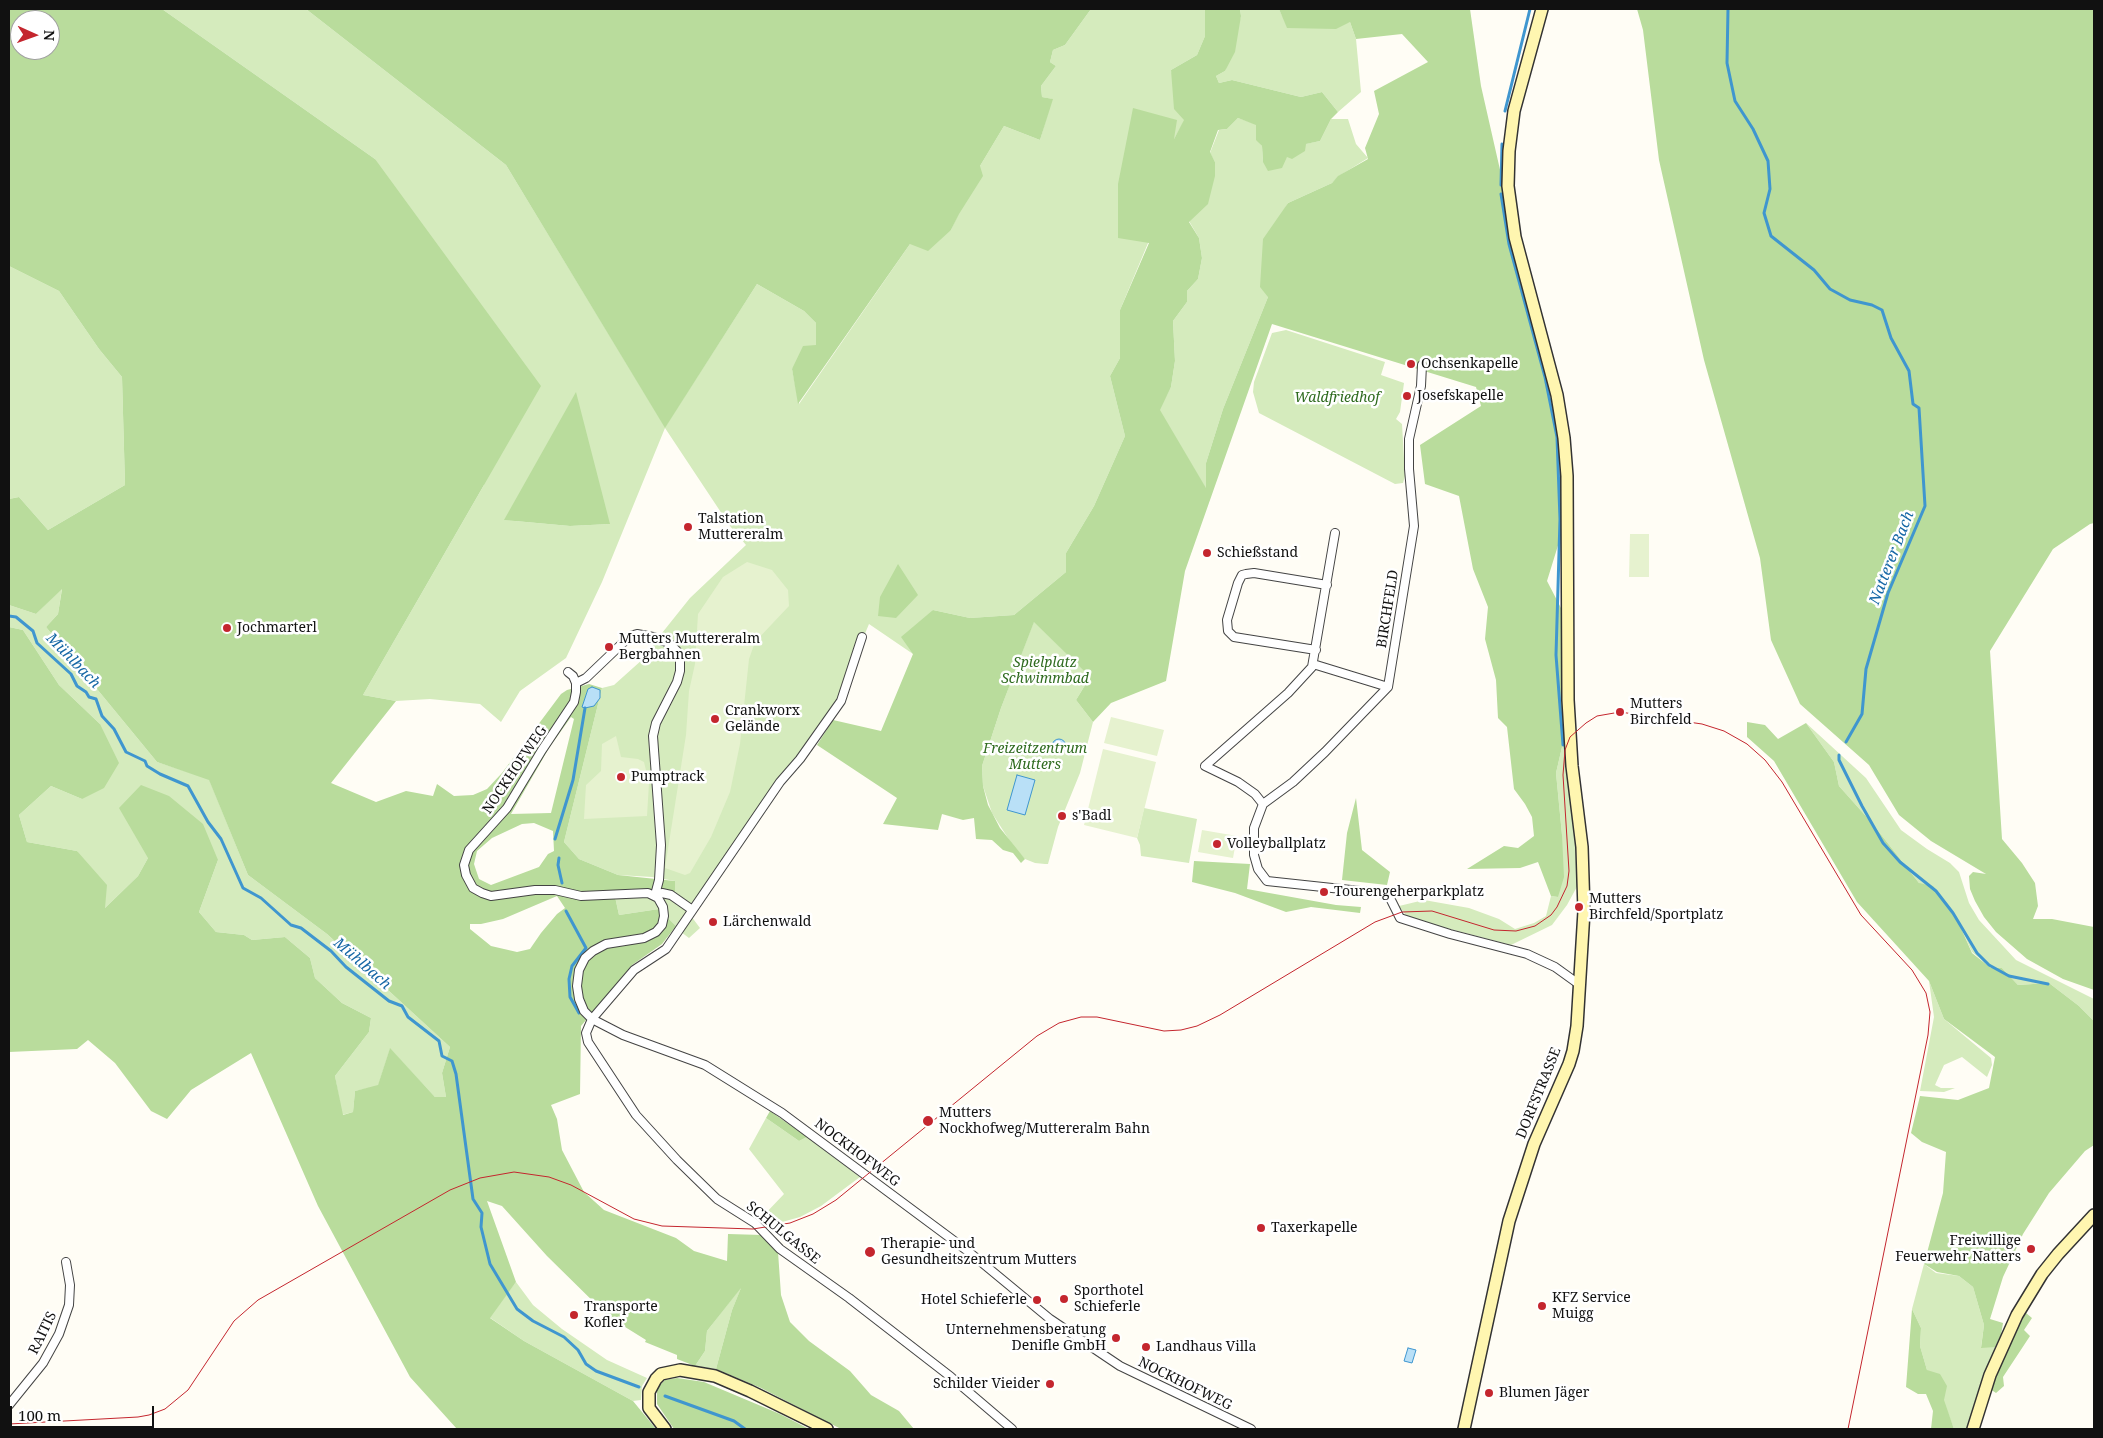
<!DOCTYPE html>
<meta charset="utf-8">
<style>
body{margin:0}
#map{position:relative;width:2103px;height:1438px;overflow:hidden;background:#fffdf5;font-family:"Noto Serif",serif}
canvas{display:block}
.frame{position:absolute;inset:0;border:10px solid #111;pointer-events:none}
.north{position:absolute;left:10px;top:10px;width:50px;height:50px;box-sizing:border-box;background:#fff;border:1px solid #a0a0a0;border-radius:50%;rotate:92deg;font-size:14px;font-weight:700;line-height:20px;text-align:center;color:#111}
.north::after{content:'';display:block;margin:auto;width:18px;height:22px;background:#c4262e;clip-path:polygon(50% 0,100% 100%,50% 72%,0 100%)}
.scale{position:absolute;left:10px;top:1406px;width:144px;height:22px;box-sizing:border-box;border:2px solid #111;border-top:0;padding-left:6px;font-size:15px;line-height:18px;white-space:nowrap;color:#111;-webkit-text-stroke:4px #fff;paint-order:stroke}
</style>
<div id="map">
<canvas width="2103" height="1438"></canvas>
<div class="frame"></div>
<div class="north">N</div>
<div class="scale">100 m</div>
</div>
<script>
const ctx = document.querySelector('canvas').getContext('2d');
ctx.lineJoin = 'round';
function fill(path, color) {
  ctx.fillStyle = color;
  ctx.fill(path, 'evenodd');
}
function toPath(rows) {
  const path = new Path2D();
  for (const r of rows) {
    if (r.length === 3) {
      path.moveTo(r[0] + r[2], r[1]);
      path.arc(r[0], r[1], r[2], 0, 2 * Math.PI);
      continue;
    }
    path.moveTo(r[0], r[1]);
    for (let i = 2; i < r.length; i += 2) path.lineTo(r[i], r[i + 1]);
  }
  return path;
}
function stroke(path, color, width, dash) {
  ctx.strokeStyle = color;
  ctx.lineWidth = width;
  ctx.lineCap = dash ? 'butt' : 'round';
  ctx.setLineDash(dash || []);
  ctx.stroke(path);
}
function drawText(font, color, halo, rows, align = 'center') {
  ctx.font = font + ' "Noto Serif",serif';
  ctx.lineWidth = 5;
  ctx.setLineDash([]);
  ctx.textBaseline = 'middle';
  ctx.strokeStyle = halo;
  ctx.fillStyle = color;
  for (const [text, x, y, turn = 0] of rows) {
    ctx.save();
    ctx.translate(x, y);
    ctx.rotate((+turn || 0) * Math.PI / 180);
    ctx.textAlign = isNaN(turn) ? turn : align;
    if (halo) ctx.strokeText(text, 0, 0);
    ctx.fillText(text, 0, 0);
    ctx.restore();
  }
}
const green = toPath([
 [162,9,306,9,506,165,665,427,757,284,804,311,816,323,816,345,792,369,799,404,910,244,951,230,980,166,1004,126,1040,140,1052,99,1042,97,1041,86,1056,66,1050,62,1053,50,1065,45,1091,9,1205,9,1205,36,1197,55,1171,70,1185,120,1174,139,1179,158,1149,205,1156,224,1120,310,1120,358,1110,376,1125,436,1094,506,1066,553,1066,572,1014,615,970,618,933,610,913,654,869,624,837,701,696,901,676,926,659,909,619,915,614,892,649,889,674,892,675,881,652,877,618,875,579,859,564,842,602,688,614,685,643,659,655,643,649,642,662,633,690,598,746,545,730,526,665,428,602,582,566,658,520,691,501,722,480,704,430,699,396,701,363,695,484,485,375,159],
 [504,520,610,524,570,526],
 [1240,9,1279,9,1288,28,1350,22,1356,39,1361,92,1338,112,1322,92,1301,97,1232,80,1219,83,1216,76,1225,71,1241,16],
 [1238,118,1256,124,1256,139,1262,146,1263,162,1287,157,1305,144,1320,141,1331,119,1348,119,1356,144,1368,158,1339,176,1332,183,1288,203,1281,215,1268,297,1223,409,1206,463,1206,489,1159,410,1171,387,1175,361,1173,321,1187,302,1187,291,1198,279,1202,258,1199,238,1189,221,1215,162,1210,153,1219,130,1227,129],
 [9,266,59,291,99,349,122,377,125,485,48,530,19,497,9,499],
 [1286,330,1385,362,1381,375,1404,383,1400,412,1396,419,1402,424,1405,476,1403,483,1395,484,1259,413,1253,392,1254,382,1272,333],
 [62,588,58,614,46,627,157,762,209,779,248,875,327,934,450,1047,442,1073,446,1097,435,1097,390,1049,378,1086,355,1091,353,1112,342,1115,335,1076,369,1032,371,1018,342,1003,315,978,310,958,285,937,252,940,244,935,216,932,199,912,218,860,148,858,138,876,105,908,77,851,27,842,19,815,51,786,82,799,100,724,59,685,23,630,9,627,9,605,36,614],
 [1034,621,1090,677,1076,700,1093,722,1080,773,1058,827,1048,864,1045,864,1035,863,1025,859,1013,846,992,813,983,786,982,766,1001,708],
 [1806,723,1866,778,1901,830,1927,849,1950,863,1959,872,1969,903,1979,920,2016,960,2094,999,2094,1021,2079,1006,2049,983,2018,985,2002,968,1991,968,1972,952,1957,919,1919,883,1872,823,1839,786,1834,762],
 [1565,734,1568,755,1566,770,1574,820,1579,883,1567,905,1552,925,1511,945,1408,918,1399,906,1424,900,1469,908,1499,919,1515,929,1534,923,1546,916,1551,896,1558,897,1562,835,1556,773],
 [1144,808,1197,819,1189,863,1141,856,1140,845,1137,838],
 [691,916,700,928,689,938,681,932],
 [1929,981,1944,1019,1991,1058,1992,1065,1987,1077,1962,1057,1944,1065,1935,1085,1941,1088,1955,1088,1944,1092,1920,1091,1934,1017],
 [766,1118,799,1141,807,1137,860,1177,821,1206,800,1217,775,1224,764,1215,784,1194,749,1149],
 [1924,1264,1936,1273,1959,1276,1973,1287,1984,1325,1981,1347,1995,1347,1968,1429,1954,1429,1943,1400,1927,1370,1920,1346,1921,1328,1912,1309],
 [516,1282,533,1305,562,1329,607,1360,647,1378,642,1386,641,1400,633,1401,524,1341,489,1317],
 [742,1286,732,1310,716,1369,695,1366,705,1351,707,1331]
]);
const forest = toPath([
 [16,9,162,9,375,159,541,386,363,695,396,701,331,783,376,802,406,791,433,796,437,784,454,796,473,795,487,789,502,773,561,694,567,690,589,684,602,688,564,842,579,859,618,875,675,881,675,892,649,889,614,892,619,915,659,909,676,926,662,944,632,965,581,1026,580,1094,551,1105,557,1119,562,1150,584,1192,604,1210,676,1238,694,1251,727,1261,728,1234,762,1235,778,1252,781,1295,790,1322,809,1341,850,1371,871,1395,899,1411,914,1429,841,1429,761,1388,716,1369,732,1310,741,1288,707,1331,705,1351,695,1366,677,1359,677,1355,645,1342,646,1340,609,1317,547,1256,502,1206,487,1201,516,1282,490,1318,524,1341,633,1401,656,1429,457,1429,410,1377,318,1206,251,1053,191,1090,167,1119,151,1111,115,1063,88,1040,77,1049,9,1052,9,627,23,630,59,685,100,724,119,763,104,788,82,799,51,786,19,815,27,842,77,851,107,885,105,908,138,876,148,858,119,808,141,785,169,796,203,824,218,860,199,912,216,932,244,935,252,940,285,937,310,958,315,978,342,1003,371,1018,369,1032,335,1076,343,1115,353,1112,355,1091,378,1085,390,1048,435,1097,446,1097,442,1073,450,1047,327,934,248,875,209,780,157,762,46,627,58,614,62,589,36,614,9,605,9,499,19,497,48,530,125,485,122,377,99,349,59,291,9,266,9,10],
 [20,20,50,20,50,50,20,50],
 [571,717,574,719,551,813,511,814,549,748],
 [534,823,553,831,554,851,548,854,539,867,491,885,479,879,474,864,477,851,492,838,522,824],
 [557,896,565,908,557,914,541,933,530,949,517,952,491,946,470,929,470,924,481,924,503,919],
 [306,9,1091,9,1065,45,1053,50,1050,62,1056,66,1041,86,1042,97,1053,99,1040,140,1004,126,980,166,983,176,959,214,951,230,928,251,910,244,798,404,792,369,803,346,816,345,816,323,804,311,757,284,665,428,506,165],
 [1205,9,1240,9,1241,16,1235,52,1225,71,1216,76,1219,83,1232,80,1301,97,1322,92,1338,112,1331,119,1320,141,1306,144,1305,151,1292,159,1287,157,1282,168,1268,171,1263,162,1262,146,1256,140,1256,125,1238,118,1227,129,1218,130,1210,152,1215,162,1215,176,1208,204,1189,222,1199,238,1202,258,1198,279,1187,291,1187,302,1173,321,1175,361,1171,387,1160,410,1206,488,1206,463,1223,409,1268,297,1260,287,1263,239,1288,203,1332,183,1338,176,1368,159,1365,148,1379,114,1374,91,1428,62,1402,34,1356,39,1350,22,1336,29,1287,28,1279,9,1470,9,1481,86,1547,377,1556,436,1564,526,1547,581,1561,608,1565,734,1556,773,1562,835,1564,877,1558,897,1551,896,1538,862,1520,868,1467,869,1504,846,1518,848,1534,836,1532,817,1525,804,1514,789,1507,727,1498,718,1496,680,1485,639,1488,607,1473,569,1459,496,1425,484,1420,445,1481,406,1476,387,1272,324,1185,571,1166,681,1111,703,1093,722,1076,700,1090,677,1034,622,1001,708,982,766,983,786,988,805,1000,828,1025,859,1021,863,1013,853,1003,850,992,840,976,839,974,818,963,820,942,814,938,830,883,824,897,798,817,745,833,720,881,731,913,654,901,637,933,610,970,618,1014,615,1066,572,1066,553,1094,506,1125,436,1110,376,1120,358,1120,310,1149,243,1118,238,1118,184,1133,108,1177,120,1174,139,1184,120,1174,109,1171,70,1197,55,1205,36],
 [1637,9,2094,9,2094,523,2090,524,2053,549,1990,651,2002,839,2022,863,2035,883,2038,906,2033,919,2052,919,2094,927,2094,990,2063,979,2027,959,1996,932,1984,917,1975,901,1970,889,1969,876,1973,872,1986,874,1931,841,1899,815,1869,765,1800,704,1771,640,1760,558,1704,360,1659,160,1643,30],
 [576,392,610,524,570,526,504,520],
 [898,564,918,595,896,618,878,616,880,597],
 [1747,722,1765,725,1778,739,1806,723,1834,762,1839,786,1872,823,1919,883,1933,886,1957,919,1972,953,1991,968,2002,968,2018,985,2049,983,2079,1006,2094,1021,2094,1145,2085,1151,2049,1193,2023,1234,2003,1277,1990,1319,2003,1323,2001,1335,1995,1347,1981,1348,1984,1325,1973,1287,1959,1276,1937,1272,1924,1264,1943,1193,1946,1152,1922,1142,1911,1133,1920,1096,1958,1100,1989,1088,1995,1057,1944,1019,1929,981,1857,902,1774,761,1747,737],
 [1356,798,1362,850,1390,872,1387,885,1342,880,1347,833],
 [1194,861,1250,864,1247,889,1336,905,1361,907,1360,913,1311,907,1286,912,1235,893,1192,882],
 [770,1111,807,1137,799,1141,766,1118],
 [1912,1309,1921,1328,1920,1346,1927,1370,1940,1374,1947,1386,1944,1400,1954,1429,1931,1429,1933,1411,1926,1394,1918,1394,1906,1387],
 [2026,1313,2032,1318,2024,1330,2030,1336,2003,1377,2004,1386,1996,1393,1990,1389,2008,1343],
 [677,1378,704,1382,780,1414,809,1429,674,1429,657,1404,657,1388,665,1380]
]);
const pitch = toPath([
 [1630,534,1649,534,1649,577,1629,577],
 [747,562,772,570,788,590,789,606,755,642,749,659,740,744,730,792,711,837,690,873,685,875,665,868,686,735,689,691,695,664,698,614,723,577],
 [1111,717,1164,730,1157,756,1104,743],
 [616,736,621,757,638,759,644,762,649,783,647,816,584,819,586,785,601,771,602,744],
 [1103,749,1156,762,1137,838,1084,825],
 [1202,830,1237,836,1233,858,1198,852]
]);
const water = toPath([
 [592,687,600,690,600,698,594,706,585,708,582,707,588,689,592,687],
 [1059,746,7],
 [1017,775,1035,780,1025,815,1007,810,1017,775],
 [1408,1348,1416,1350,1412,1363,1404,1361,1408,1348]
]);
const stream = toPath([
 [1728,9,1727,63,1735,101,1753,129,1768,161,1770,189,1764,213,1771,236,1814,270,1830,289,1850,300,1872,305,1882,310,1891,338,1909,371,1913,404,1919,408,1925,506,1888,593,1866,669,1862,714,1846,742],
 [1505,111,1530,9],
 [1501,185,1502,144],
 [1501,194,1509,244,1545,377,1557,437,1560,519,1556,655,1563,745],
 [9,616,16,617,33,631,37,643,71,674,77,686,86,692,89,697,96,699,102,716,114,729,126,752,145,761,147,766,160,774,188,786,208,822,221,839,243,888,261,898,291,925,301,928,331,951,346,967,389,1001,402,1006,408,1017,439,1041,442,1056,452,1061,456,1074,473,1199,482,1213,481,1227,490,1264,517,1309,533,1321,564,1337,578,1350,586,1364,596,1371,639,1387],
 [1839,755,1839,760,1862,806,1883,843,1900,862,1936,891,1953,913,1977,953,1989,965,2009,976,2048,984],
 [555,839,573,780,585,708],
 [559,858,558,865,562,883],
 [566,911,586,948,572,966,569,979,570,997,579,1013],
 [665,1396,734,1421,745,1429]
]);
const street = toPath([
 [1422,365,1421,386,1409,439,1409,469,1414,526,1388,687,1325,752,1293,782,1263,804,1254,828,1254,855,1258,869,1267,881,1388,894,1400,918,1450,934,1527,954,1555,967,1580,985],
 [862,637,841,701,800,759,780,782,666,949,634,970,592,1019,586,1033,588,1042,636,1115,677,1160,717,1199,755,1223,780,1249,849,1298,951,1377,1012,1429],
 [1316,650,1234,637,1228,631,1227,620,1238,583,1242,575,1246,574,1254,573,1327,585],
 [1313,664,1388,687],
 [568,672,573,676,576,683,576,692,574,702,542,750,507,808,469,850,464,865,466,875,473,888,482,893,491,896,535,890,555,890,581,896,648,893,658,898,663,907,664,916,662,925,656,932,644,938,606,944,593,951,585,958,579,970,577,986,579,999,584,1011,592,1019,623,1035,705,1065,782,1113,969,1252,1050,1319,1120,1366,1251,1429],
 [576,683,586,678,630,636,637,634,653,637,669,643,677,651,680,660,680,671,677,682,656,723,653,736,661,845,659,880,655,895],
 [1263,804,1255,794,1238,782,1205,766,1288,693,1312,667,1335,533],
 [655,895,662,893,671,895,691,909],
 [9,1405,43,1363,59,1334,69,1305,70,1285,66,1262]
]);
const secondary = toPath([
 [665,1429,649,1408,649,1392,656,1379,661,1374,680,1370,715,1376,750,1391,827,1429],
 [1464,1429,1509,1221,1534,1144,1569,1064,1573,1051,1577,1026,1584,911,1582,847,1572,766,1568,700,1567,476,1564,438,1557,395,1515,237,1508,186,1509,151,1514,111,1542,9],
 [1973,1429,1990,1375,2017,1315,2042,1274,2058,1254,2094,1215]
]);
const tram = toPath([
 [9,1424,138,1417,149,1415,165,1409,188,1390,234,1321,258,1300,450,1190,480,1178,514,1172,549,1177,571,1185,634,1219,662,1226,753,1229,790,1223,813,1214,836,1200,1037,1036,1059,1023,1081,1017,1097,1017,1164,1031,1181,1030,1197,1026,1220,1015,1375,922,1402,912,1432,911,1494,930,1516,931,1535,926,1551,915,1557,907,1567,886,1569,871,1563,775,1565,750,1570,737,1586,723,1597,716,1620,712,1702,724,1724,731,1747,744,1765,760,1782,782,1861,915,1912,970,1926,993,1930,1012,1928,1035,1848,1429]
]);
const markers = [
 [1411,364,5,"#c4262e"],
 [1407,396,5,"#c4262e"],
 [688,527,5,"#c4262e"],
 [1207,553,5,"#c4262e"],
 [227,628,5,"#c4262e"],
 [609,647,5,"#c4262e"],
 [1620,712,5,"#c4262e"],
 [715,719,5,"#c4262e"],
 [621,777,5,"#c4262e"],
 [1062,816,5,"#c4262e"],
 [1217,844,5,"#c4262e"],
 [1324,892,5,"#c4262e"],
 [1579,907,5,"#c4262e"],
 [713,922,5,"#c4262e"],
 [928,1121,6,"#c4262e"],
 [1261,1228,5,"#c4262e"],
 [2031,1249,5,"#c4262e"],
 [870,1252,6,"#c4262e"],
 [1064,1299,5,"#c4262e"],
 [1037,1300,5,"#c4262e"],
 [1542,1306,5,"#c4262e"],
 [574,1315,5,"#c4262e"],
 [1116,1338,5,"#c4262e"],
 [1146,1347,5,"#c4262e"],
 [1050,1384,5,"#c4262e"],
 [1489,1393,5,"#c4262e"]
];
const poiNames = [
 ["Ochsenkapelle",1421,364],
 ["Josefskapelle",1417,396],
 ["Talstation",698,519],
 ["Muttereralm",698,535],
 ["Schießstand",1217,553],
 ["Jochmarterl",237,628],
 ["Mutters Muttereralm",619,639],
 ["Bergbahnen",619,655],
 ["Mutters",1630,704],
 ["Birchfeld",1630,720],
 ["Crankworx",725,711],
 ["Gelände",725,727],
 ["Pumptrack",631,777],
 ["s'Badl",1072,816],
 ["Volleyballplatz",1227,844],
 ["Tourengeherparkplatz",1334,892],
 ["Mutters",1589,899],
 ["Birchfeld/Sportplatz",1589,915],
 ["Lärchenwald",723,922],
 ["Mutters",939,1113],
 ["Nockhofweg/Muttereralm Bahn",939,1129],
 ["Taxerkapelle",1271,1228],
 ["Freiwillige",2021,1241,"right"],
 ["Feuerwehr Natters",2021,1257,"right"],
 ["Therapie- und",881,1244],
 ["Gesundheitszentrum Mutters",881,1260],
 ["Sporthotel",1074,1291],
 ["Schieferle",1074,1307],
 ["KFZ Service",1552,1298],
 ["Muigg",1552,1314],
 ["Hotel Schieferle",1027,1300,"right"],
 ["Transporte",584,1307],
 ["Kofler",584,1323],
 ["Unternehmensberatung",1106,1330,"right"],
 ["Denifle GmbH",1106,1346,"right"],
 ["Landhaus Villa",1156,1347],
 ["Schilder Vieider",1040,1384,"right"],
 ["Blumen Jäger",1499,1393]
];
const parkNames = [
 ["Waldfriedhof",1337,398],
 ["Spielplatz",1045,663],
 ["Schwimmbad",1045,679],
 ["Freizeitzentrum",1035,749],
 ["Mutters",1035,765]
];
const streetNames = [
 ["BIRCHFELD",1388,609,-81],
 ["NOCKHOFWEG",515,770,-56],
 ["DORFSTRASSE",1539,1093,-68],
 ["NOCKHOFWEG",857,1153,37],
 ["SCHULGASSE",783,1233,39],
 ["RAITIS",43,1333,-64],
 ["NOCKHOFWEG",1185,1384,26]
];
const waterNames = [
 ["Natterer Bach",1892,558,-69],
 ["Mühlbach",73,661,46],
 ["Mühlbach",362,964,41]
];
fill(green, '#d5ebbd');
fill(forest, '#b9dc9c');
fill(pitch, '#e6f2cf');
fill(water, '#b9e0f7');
stroke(water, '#3f96cf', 1);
stroke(stream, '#3f96cf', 3);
stroke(street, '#444', 10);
stroke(secondary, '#333', 14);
stroke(street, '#fff', 8);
stroke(secondary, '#fff6b0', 11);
stroke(tram, '#c4262e', 1);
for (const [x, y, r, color] of markers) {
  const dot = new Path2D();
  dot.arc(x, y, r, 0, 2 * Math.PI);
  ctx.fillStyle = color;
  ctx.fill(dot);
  stroke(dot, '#fff', 2);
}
drawText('14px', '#111', '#fff', poiNames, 'left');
drawText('italic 14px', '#2f6b1f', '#fff', parkNames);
drawText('14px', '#111', '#fff', streetNames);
drawText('italic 15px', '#1768a6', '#fff', waterNames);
</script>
